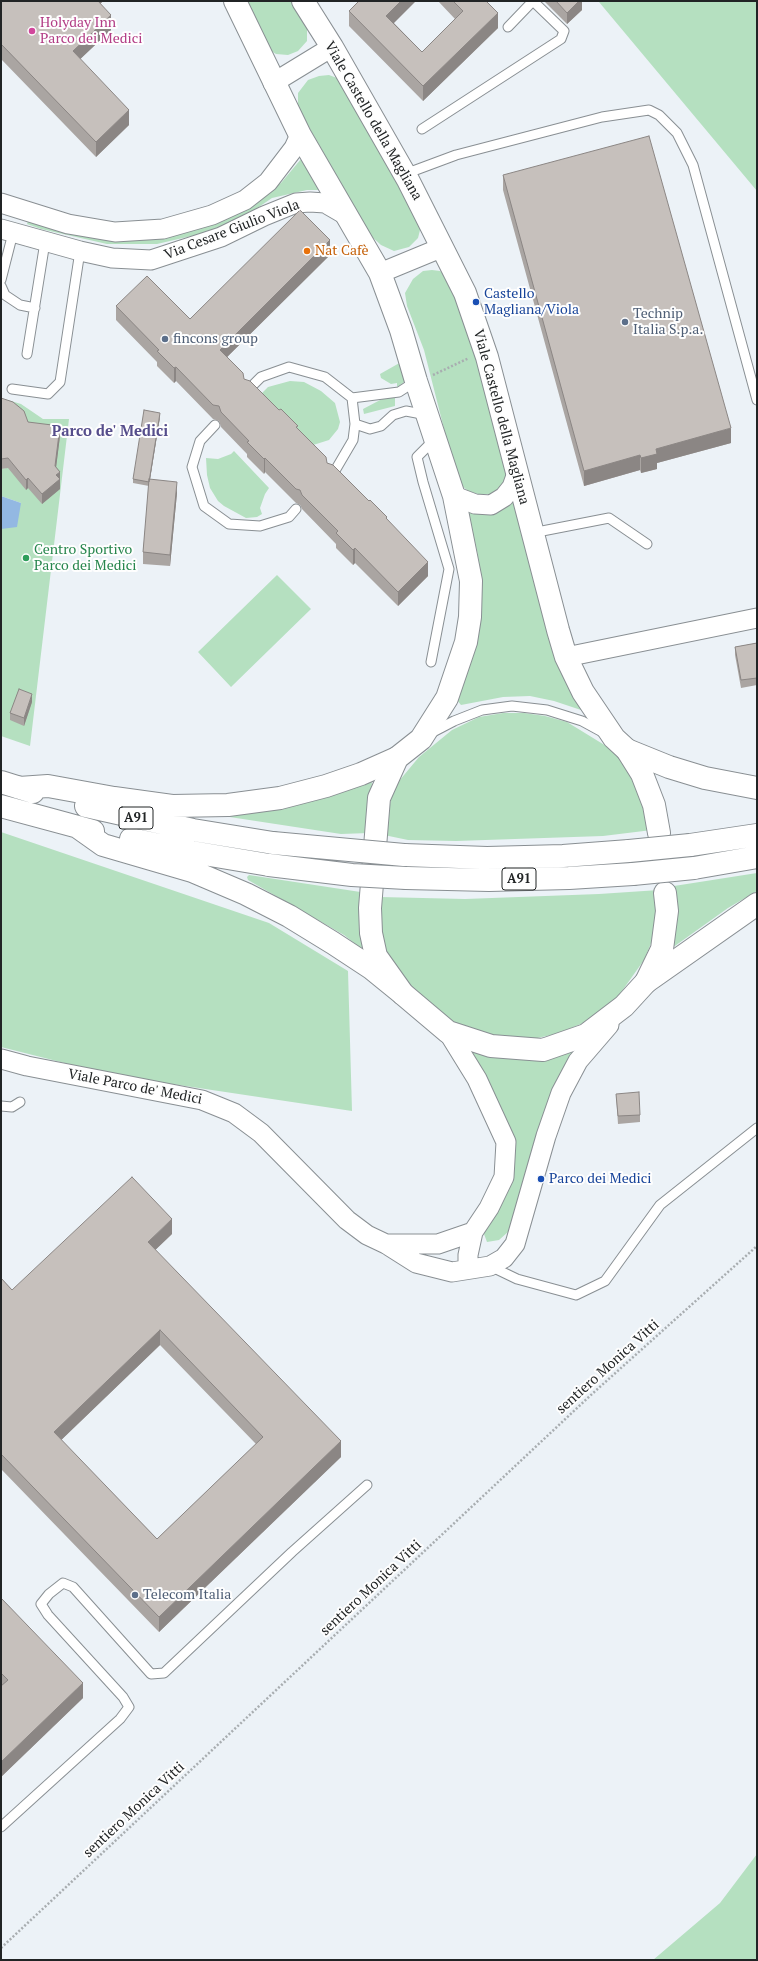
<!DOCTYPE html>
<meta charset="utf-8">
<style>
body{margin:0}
#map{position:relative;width:758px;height:1961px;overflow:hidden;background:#ecf2f7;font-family:"PT Serif",serif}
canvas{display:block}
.frame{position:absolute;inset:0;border:2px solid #212425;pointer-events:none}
</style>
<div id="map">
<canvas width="758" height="1961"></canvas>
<div class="frame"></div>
</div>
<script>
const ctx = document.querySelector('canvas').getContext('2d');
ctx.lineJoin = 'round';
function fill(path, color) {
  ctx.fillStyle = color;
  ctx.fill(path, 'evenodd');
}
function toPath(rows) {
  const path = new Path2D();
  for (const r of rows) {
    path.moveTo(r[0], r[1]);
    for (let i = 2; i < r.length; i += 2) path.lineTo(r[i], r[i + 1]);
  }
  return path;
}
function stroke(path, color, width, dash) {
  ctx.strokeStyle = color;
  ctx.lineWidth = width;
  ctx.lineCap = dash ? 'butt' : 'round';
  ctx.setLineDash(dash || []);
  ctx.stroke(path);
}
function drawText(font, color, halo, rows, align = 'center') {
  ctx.font = font + ' "PT Serif",serif';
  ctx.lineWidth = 4;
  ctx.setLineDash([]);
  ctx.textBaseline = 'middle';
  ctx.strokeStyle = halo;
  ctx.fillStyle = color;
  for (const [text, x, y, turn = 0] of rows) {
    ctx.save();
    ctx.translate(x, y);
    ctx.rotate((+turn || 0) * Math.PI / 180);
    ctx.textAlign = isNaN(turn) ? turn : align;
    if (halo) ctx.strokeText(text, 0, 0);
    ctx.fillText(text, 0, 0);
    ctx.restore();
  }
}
const green = toPath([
 [244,1,295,1,307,22,307,41,298,51,288,55,276,54,268,49],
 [598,1,757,1,757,191,599,2],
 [329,75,337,78,346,86,421,226,418,238,409,247,394,251,381,245,371,236,298,108,298,93,308,80,319,76],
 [301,159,324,190,307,190,272,198,250,213,213,231,157,244,107,244,41,229,27,224,30,216,87,230,206,222,281,183],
 [432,270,440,271,450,278,474,335,507,477,501,487,493,494,478,494,468,491,460,484,456,476,424,350,407,306,405,293,413,279,423,271],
 [403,361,406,380,403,383,397,387,397,383,391,384,381,378,380,374],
 [290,381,304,382,321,391,335,403,340,422,338,429,329,440,310,446,259,396,268,387],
 [395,397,395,406,364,414,363,409,384,398],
 [1,398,21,404,43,419,69,419,30,746,1,736,1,529,21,503,1,496,1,469,11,467,1,409],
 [234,451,269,488,265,494,260,508,262,514,257,517,246,518,224,506,218,501,210,488,207,475,206,458,218,459,231,454],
 [513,501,584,709,581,710,554,701,530,696,503,697,461,705,456,699,467,672,477,642,482,581,477,551,467,509,486,514,494,513],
 [277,575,311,609,231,687,198,652],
 [503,713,524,713,545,716,567,722,611,749,631,770,652,830,603,836,456,841,408,840,384,835,392,795,399,781,419,757,452,730,479,717],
 [372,782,369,833,341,834,210,814,300,801],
 [1,832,269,923,348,971,352,1111,112,1075,1,1047],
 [757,873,757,891,728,908,672,948,677,908,674,886],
 [249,875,367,893,368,954,344,935,248,880,247,877],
 [659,890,659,924,644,960,617,998,588,1021,556,1034,528,1040,498,1038,466,1030,430,1008,402,979,383,946,380,897,465,899,599,894],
 [580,1047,508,1232,499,1240,487,1242,484,1234,485,1222,511,1142,505,1117,469,1050,493,1057,524,1058],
 [757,1854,757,1958,755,1960,653,1960,720,1903]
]);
const water = toPath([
 [1,496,21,503,17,527,1,529]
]);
const path = toPath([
 [433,375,469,358],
 [1,1948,592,1394,757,1246]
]);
const service = toPath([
 [508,27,533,1],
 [422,129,561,39,564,31,534,2],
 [405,174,456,155,602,117,649,110,659,115,677,133,693,165,757,400],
 [1,280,13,233],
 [1,286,5,295,20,305,35,308],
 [27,354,45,242],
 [12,389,48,394,60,382,80,251],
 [248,390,261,377,289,367,325,377,352,398,355,424,353,440,336,469,331,474],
 [352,398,399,392,416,381],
 [355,424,370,429,381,426,393,415,406,411,427,415],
 [215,425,200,441,192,467,204,506,229,524,260,526,289,517,296,509],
 [532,533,609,518,647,544],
 [431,662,449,569,423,482,417,457,435,439],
 [431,733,454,721,482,710,512,706,547,710,582,721,604,733],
 [1,1106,12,1107,20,1102],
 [490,1266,517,1279,576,1295,605,1281,660,1205,757,1128],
 [1,1827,120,1719,129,1707,123,1697,48,1615,41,1604,49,1594,63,1583,73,1587,151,1674,164,1673,292,1552,367,1485]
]);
const minor = toPath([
 [273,83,332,47],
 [1,203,68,224,115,232,163,229,212,215,245,200,268,182,294,148,300,135],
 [1,229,80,251,112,258,151,260,221,237,264,216,296,203,310,202,325,203,344,214],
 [380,273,443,247],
 [454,496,475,504,491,505,504,497,512,487,517,473],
 [566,657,757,618],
 [1,1059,27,1066,202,1100,234,1113,261,1133,347,1220,367,1235,386,1244,416,1263,452,1272,490,1266,504,1258,515,1244,546,1136,561,1093,578,1061,609,1025],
 [386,1244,438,1244,473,1232,489,1208,504,1177,506,1142,477,1079,448,1032],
 [468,1269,468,1255,473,1232]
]);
const tertiary = toPath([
 [235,1,300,135,380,273,401,330,416,381,454,496,471,581,470,617,466,642,447,698,421,739,397,758,379,798,370,908,371,933,376,956,403,994,448,1032,491,1046,543,1050,586,1035,624,1006,646,982,662,949,667,911,665,893],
 [303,1,332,47,408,180,465,293,487,357,558,630,566,657,583,692,614,738,627,750,642,774,654,805,659,833]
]);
const motorway = toPath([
 [627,750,669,767,705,778,757,788],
 [1,782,33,792],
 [19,788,48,786,114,798,172,806,228,805,280,798,326,786,361,774,397,758],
 [1,806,93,831],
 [86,806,193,830,273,843],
 [79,828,103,845,192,871,246,894,289,916,333,943,371,968,403,994],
 [131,839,192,852,269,865],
 [690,845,757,835],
 [404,855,487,858,563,856,629,851],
 [694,868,757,857],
 [406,878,489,880,569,878,633,874],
 [646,982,757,904]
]);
const motorwayBridge = toPath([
 [273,843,404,855],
 [629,851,690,845],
 [269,865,352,875,406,878],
 [633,874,694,868]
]);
const wall = toPath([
 [1,1,103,1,100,4,111,30,80,59,129,125,96,157,1,59],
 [438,1,486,1,498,28,423,101,349,26,349,11,394,23,422,52,455,19],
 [544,1,582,1,582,10,567,24],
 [503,175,731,443,657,463,657,469,641,473,640,470,584,486,503,190],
 [330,255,227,357,244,379,298,429,327,463,387,520,428,576,398,606,355,563,353,565,336,548,336,544,302,509,300,505,296,503,265,472,264,474,247,457,247,454,221,427,219,421,213,419,176,381,174,383,157,366,157,362,116,320,116,306,190,319],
 [1,398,28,422,60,436,56,467,60,472,60,489,42,504,28,488,26,490,8,468,1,469],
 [160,417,150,479,177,493,170,566,143,564,143,552,149,486,133,483,133,479],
 [757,643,757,685,741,688,735,655,735,647],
 [32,702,24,726,10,720,10,713],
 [616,1094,640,1115,640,1122,618,1124],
 [172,1234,155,1250,341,1457,159,1632,1,1469,1,1278,12,1290],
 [160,1345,256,1444,157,1539,61,1440],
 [1,1598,83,1698,1,1777]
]);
const shadedWall = toPath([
 [93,1,103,1,93,11],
 [401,1,416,1,386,31,386,16],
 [579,1,582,1,582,10,567,24,567,13],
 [498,13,498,28,423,101,423,86],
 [111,15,111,30,73,66,73,51],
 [129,110,129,125,96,157,96,142],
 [330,240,330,255,220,364,220,350],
 [176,367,176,381,174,383,174,368],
 [160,413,160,417,149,486,149,482],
 [60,426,60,436,55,476,55,466],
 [731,428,731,443,657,463,657,469,641,473,641,458,656,449],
 [640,455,640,470,584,486,584,471],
 [265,458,265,472,264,474,264,459],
 [60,472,60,489,42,504,42,494,56,475],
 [28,478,28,488,26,490,26,480],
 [177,482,177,493,170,566,170,555],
 [355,548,355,563,353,565,353,550],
 [428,562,428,576,398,606,398,592],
 [32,694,32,702,24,726,24,718],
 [172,1219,172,1234,148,1257,148,1242],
 [160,1330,160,1345,54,1447,54,1432],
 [341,1441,341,1457,159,1632,159,1617],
 [83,1683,83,1698,1,1777,1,1762]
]);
const building = toPath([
 [1,1,98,1,111,15,73,51,129,110,96,142,1,44,1,1],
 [359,1,401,1,386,16,422,52,463,11,453,1,486,1,498,13,423,86,349,11,359,1],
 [556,1,579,1,567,13,556,1],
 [649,136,731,428,656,449,657,454,641,458,640,455,584,471,503,175,649,136],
 [300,210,330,240,220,350,243,373,244,379,250,381,279,410,281,409,298,426,296,427,326,457,327,463,333,465,369,501,370,500,387,517,386,518,428,562,398,592,355,548,353,550,336,533,338,531,302,495,300,490,296,489,265,458,264,459,247,442,249,441,221,412,219,406,213,405,176,367,174,368,157,351,159,350,116,306,147,276,190,319,300,210],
 [1,398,13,402,24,411,28,422,60,426,55,466,60,472,56,475,60,479,42,494,28,478,26,480,8,458,1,459,1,398],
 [144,410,160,413,149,482,133,479,144,410],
 [149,479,177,482,170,555,143,552,149,479],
 [757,643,757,678,741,680,735,647,757,643],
 [19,689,32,694,24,718,10,713,19,689],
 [639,1092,640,1115,618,1116,616,1094,639,1092],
 [132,1177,172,1219,148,1242,341,1441,159,1617,1,1454,1,1278,12,1290,132,1177],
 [160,1330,263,1437,157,1539,54,1432,160,1330],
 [1,1598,83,1683,1,1762,1,1686,8,1680,1,1673,1,1598]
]);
const markers = [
 [32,31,4,"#d1479c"],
 [307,251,4,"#e8710a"],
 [476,302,4,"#1a4fb4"],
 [625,322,4,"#5c6f8a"],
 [165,339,4,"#5c6f8a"],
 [26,558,4,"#2e9e5b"],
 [541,1179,4,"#1a4fb4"],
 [135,1595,4,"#5c6f8a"]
];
const shields = [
 [136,818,34],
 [519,879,34]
];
const shieldNames = [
 ["A91",136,818],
 ["A91",519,879]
];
const hotelNames = [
 ["Holyday Inn",40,23],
 ["Parco dei Medici",40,39]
];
const streetNames = [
 ["Viale Castello della Magliana",373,121,60],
 ["Via Cesare Giulio Viola",232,230,-21],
 ["Viale Castello della Magliana",501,417,75],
 ["Viale Parco de' Medici",135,1087,11],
 ["sentiero Monica Vitti",608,1367,-42],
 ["sentiero Monica Vitti",371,1588,-43],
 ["sentiero Monica Vitti",134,1810,-43]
];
const foodNames = [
 ["Nat Cafè",315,251]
];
const transitNames = [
 ["Castello",484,294],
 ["Magliana/Viola",484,310],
 ["Parco dei Medici",549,1179]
];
const serviceNames = [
 ["Technip",633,314],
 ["Italia S.p.a.",633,330],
 ["fincons group",173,339],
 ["Telecom Italia",143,1595]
];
const leisureNames = [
 ["Centro Sportivo",34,550],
 ["Parco dei Medici",34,566]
];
const neighbourhoodNames = [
 ["Parco de' Medici",110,432]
];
fill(green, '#b5e0c0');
fill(water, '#93b8e2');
stroke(service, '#898f93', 11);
stroke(minor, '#898f93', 21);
stroke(tertiary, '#898f93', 24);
stroke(motorway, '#898f93', 24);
stroke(path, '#a8adb0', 2.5, [2, 2]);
stroke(service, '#fff', 9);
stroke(minor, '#fff', 19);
stroke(tertiary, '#fff', 22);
stroke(motorway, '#fff', 22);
stroke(motorwayBridge, '#898f93', 24, []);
stroke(motorwayBridge, '#fff', 22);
fill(wall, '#aaa5a2');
fill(shadedWall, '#8b8684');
fill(building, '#c6c0bc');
stroke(building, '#8b8684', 1);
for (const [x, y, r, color] of markers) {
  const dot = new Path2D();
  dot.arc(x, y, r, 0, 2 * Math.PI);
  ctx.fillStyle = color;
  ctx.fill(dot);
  stroke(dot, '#fefefe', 1.5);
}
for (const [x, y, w] of shields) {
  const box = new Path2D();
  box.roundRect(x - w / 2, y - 11, w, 22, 3);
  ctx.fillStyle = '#fefefe';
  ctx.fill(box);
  stroke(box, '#212425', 1);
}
drawText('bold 13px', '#212425', null, shieldNames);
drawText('14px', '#b23c85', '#fefefe', hotelNames, 'left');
drawText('14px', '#212425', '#fefefe', streetNames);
drawText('14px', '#c56008', '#fefefe', foodNames, 'left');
drawText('14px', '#164399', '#fefefe', transitNames, 'left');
drawText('14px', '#4e5e75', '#fefefe', serviceNames, 'left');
drawText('14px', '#27864d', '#fefefe', leisureNames, 'left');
drawText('bold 15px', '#554d8b', '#fefefe', neighbourhoodNames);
</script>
